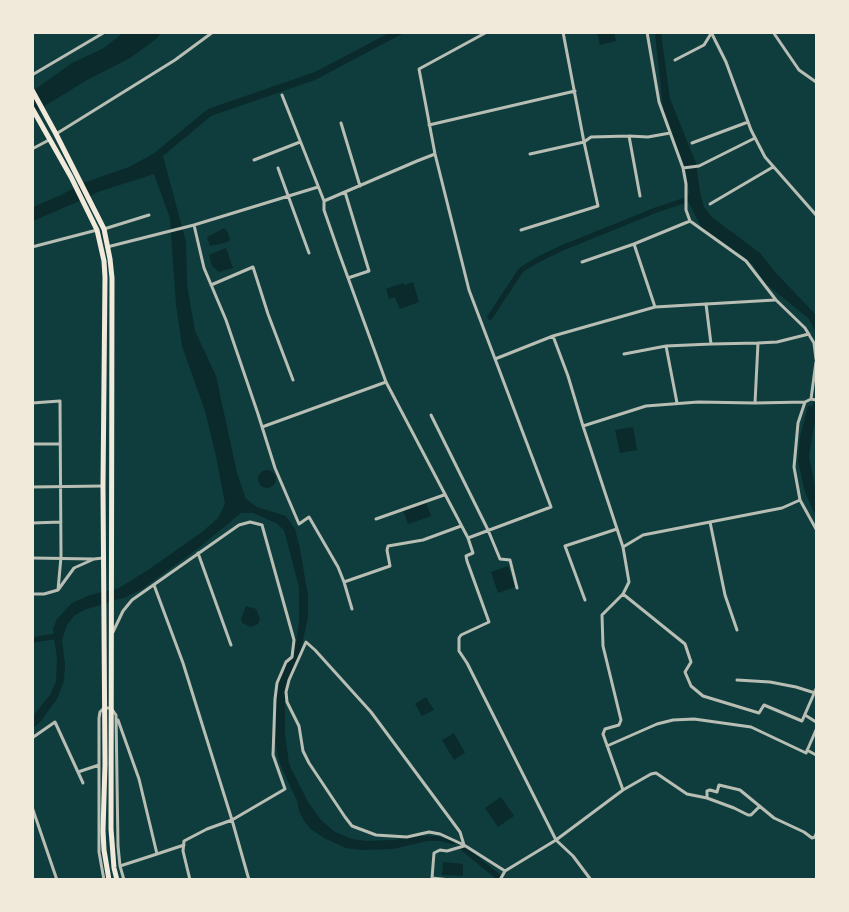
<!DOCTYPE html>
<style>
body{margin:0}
#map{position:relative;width:849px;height:912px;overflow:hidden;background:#0f3d3e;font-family:Overpass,sans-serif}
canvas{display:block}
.frame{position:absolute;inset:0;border:34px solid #f1e9da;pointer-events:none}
</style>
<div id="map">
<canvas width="849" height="912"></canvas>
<div class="frame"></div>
</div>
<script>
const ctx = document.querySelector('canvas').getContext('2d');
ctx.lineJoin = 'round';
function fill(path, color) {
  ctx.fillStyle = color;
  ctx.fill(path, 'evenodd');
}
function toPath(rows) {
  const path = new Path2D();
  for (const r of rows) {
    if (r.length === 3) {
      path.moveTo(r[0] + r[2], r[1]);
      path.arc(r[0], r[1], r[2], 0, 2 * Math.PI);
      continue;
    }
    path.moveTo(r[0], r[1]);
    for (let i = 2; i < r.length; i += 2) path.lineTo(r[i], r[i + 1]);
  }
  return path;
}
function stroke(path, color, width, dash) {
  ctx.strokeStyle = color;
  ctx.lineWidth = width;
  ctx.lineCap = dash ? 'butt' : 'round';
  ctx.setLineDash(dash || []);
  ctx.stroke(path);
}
const water = toPath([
 [123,33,161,33,156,39,130,58,87,80,33,113,33,91,72,63,104,48],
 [389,33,404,33,315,80,211,116,163,156,186,242,187,285,195,331,216,376,237,473,246,499,257,507,286,516,295,529,300,549,308,596,308,617,301,650,285,688,285,733,289,764,308,802,321,820,335,832,352,839,367,841,394,840,421,836,437,836,453,841,456,845,440,841,427,841,393,849,362,850,346,848,324,838,312,830,304,821,299,811,297,801,280,764,276,746,276,703,278,685,285,665,291,659,296,643,299,622,299,587,284,530,276,523,253,513,241,513,196,550,142,589,126,597,84,610,74,616,67,625,62,640,65,665,64,681,57,699,41,721,33,728,33,716,50,695,56,682,57,659,53,629,57,619,72,603,90,595,119,588,148,570,202,532,218,518,225,504,216,456,205,411,182,346,176,305,170,218,154,174,98,192,77,202,33,221,33,207,61,195,83,183,129,167,142,160,153,154,208,109,315,72],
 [597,33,614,33,616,41,600,45],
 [655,33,661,33,670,99,696,163,700,192,704,207,713,218,760,253,775,272,816,315,816,333,809,319,765,283,753,265,744,257,701,227,687,199,689,192,686,171,663,108],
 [224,228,228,233,230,239,228,242,210,246,207,237],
 [226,248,233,268,219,272,212,266,209,255],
 [413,282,419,302,400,309,395,297,389,299,386,289,403,283,404,285],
 [808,406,816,407,816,420,814,426,809,456,816,491,816,522,815,515,805,492,798,461,800,437],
 [633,427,637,450,620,453,615,430],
 [267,479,9],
 [426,503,431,516,408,524,403,510],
 [508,566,515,587,498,593,491,572],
 [246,606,256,609,260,619,258,624,251,627,242,623,241,619],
 [426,697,434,710,422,716,415,704],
 [454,733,465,753,454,760,442,740],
 [501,797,514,816,498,827,485,808],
 [443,862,463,864,463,876,442,875]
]);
const canal = toPath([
 [490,317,521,270,539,259,562,248,656,210,692,198],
 [814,414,816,403],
 [32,640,58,636],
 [463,848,502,880]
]);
const minor = toPath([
 [647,32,659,102,683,168,686,184,686,210,690,221,746,261,776,300,805,328,814,343,816,359],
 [711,32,726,62,751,130,765,157,816,215],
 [773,32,799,70,816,82],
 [675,60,704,45,712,32],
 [32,75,105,32],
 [282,95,324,201,324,210,339,253,386,382,468,538,473,553,466,556,467,561,489,622,461,635,459,638,459,651,467,663,556,840,573,856,591,880],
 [341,123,360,186],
 [429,125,575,91],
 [56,134,175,60,213,32],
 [629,136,648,137,670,133],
 [692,143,748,122],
 [32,149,49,140],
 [530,154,584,142,591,137,629,136,640,196],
 [254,160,300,142],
 [278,168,309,253],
 [683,168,699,166,755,138],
 [345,192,369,271,348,278],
 [324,201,417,161,435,154],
 [710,204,773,167],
 [194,225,204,268,226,320,258,414,275,468,299,524,309,517,338,567,344,582,390,566,387,550,388,546,423,540,461,526],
 [104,229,149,215],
 [521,230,598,206,584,142,563,32],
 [634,244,690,221],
 [32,247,97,230],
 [107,247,194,225,318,187],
 [582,262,634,244,655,307],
 [211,285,253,267,268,314,293,380],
 [706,304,711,344],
 [553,336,568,376,583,426,623,547],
 [758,343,777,342,809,334],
 [666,346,677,403],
 [624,354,666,346,711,344,758,343,755,403],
 [495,359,553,336,655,307,775,300],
 [811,399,816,362],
 [32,403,60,401,61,557,58,590],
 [431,415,488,530,500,559,510,560,517,588],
 [583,426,646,406,698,402,755,403,805,402,811,399,816,400],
 [262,427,386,382],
 [32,444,60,444],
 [32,487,103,486],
 [800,500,794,467,798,423,805,402],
 [376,519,444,495],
 [710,522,782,508,800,500,816,529],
 [32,523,61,522],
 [468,538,551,507,469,290,435,154,419,69,487,32],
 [198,553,231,645],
 [32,558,93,559],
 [344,582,352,609],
 [154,585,183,663,232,820,249,880],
 [32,594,44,594,58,590,74,568,94,559,103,558],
 [585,600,565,546,617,529],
 [737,630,725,595,710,522,643,535,623,547,629,582,623,594,685,644,691,662,685,672,691,686,703,696,759,713,764,705,802,721,816,689],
 [113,632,123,611,132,600,239,525,250,522,262,525,294,640,292,657,286,662,277,683,275,699,273,755,285,789,232,820,207,829,184,841,183,851,190,880],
 [737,680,770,682,796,687,815,693],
 [805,715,816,722],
 [118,720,139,779,157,854,184,845],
 [32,738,55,722,83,783],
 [607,746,657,724,673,720,694,719,751,727,806,753,816,730],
 [807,750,816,755],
 [78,772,99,765],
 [623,790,651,774,656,773,687,794,707,798,734,808,748,815,751,815,760,806],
 [707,798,707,791,710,790,717,792,719,785,740,790,774,818,804,832,812,838,815,837,816,834],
 [32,807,57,880],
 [120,866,157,854],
 [104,880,99,852,99,718,100,712,104,708,111,708,116,715,118,846,120,866,124,880],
 [450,880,432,878,434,853,440,850,447,851,464,846,464,845,460,832,371,712,315,650,306,642,289,680,286,692,287,702,299,726,303,751,309,763,345,817,352,826,376,835,407,837,429,832,440,834,464,845,505,871],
 [500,880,505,871,556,840,623,790,603,734,605,729,619,725,621,720,603,646,602,615,623,594]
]);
const trunk = toPath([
 [32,90,56,134,104,229,110,259,112,278,111,829,114,868,117,880],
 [32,108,71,177,97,230,104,261,105,277,103,486,105,764,103,831,104,850,109,880]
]);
fill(water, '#0a2a2b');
stroke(canal, '#0a2a2b', 5.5);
stroke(minor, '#b8beb3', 3);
stroke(trunk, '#f1e9da', 5);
</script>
